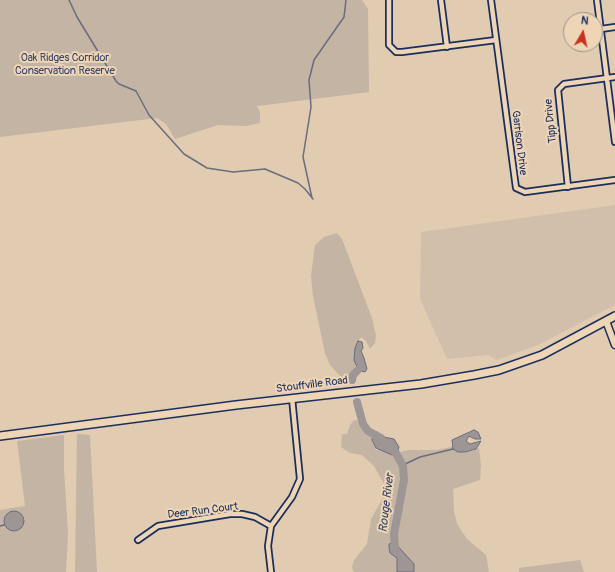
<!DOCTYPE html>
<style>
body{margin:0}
#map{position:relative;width:615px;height:572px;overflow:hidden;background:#e1cbb1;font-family:Pangolin,sans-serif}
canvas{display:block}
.north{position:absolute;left:563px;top:12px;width:40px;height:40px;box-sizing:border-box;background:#eed5b6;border:1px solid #9a9393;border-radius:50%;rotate:9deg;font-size:11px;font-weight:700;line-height:16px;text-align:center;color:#1b2f5e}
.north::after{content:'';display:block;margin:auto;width:14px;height:18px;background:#c8321e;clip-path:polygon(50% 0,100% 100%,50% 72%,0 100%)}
</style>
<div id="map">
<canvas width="615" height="572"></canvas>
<div class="north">N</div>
</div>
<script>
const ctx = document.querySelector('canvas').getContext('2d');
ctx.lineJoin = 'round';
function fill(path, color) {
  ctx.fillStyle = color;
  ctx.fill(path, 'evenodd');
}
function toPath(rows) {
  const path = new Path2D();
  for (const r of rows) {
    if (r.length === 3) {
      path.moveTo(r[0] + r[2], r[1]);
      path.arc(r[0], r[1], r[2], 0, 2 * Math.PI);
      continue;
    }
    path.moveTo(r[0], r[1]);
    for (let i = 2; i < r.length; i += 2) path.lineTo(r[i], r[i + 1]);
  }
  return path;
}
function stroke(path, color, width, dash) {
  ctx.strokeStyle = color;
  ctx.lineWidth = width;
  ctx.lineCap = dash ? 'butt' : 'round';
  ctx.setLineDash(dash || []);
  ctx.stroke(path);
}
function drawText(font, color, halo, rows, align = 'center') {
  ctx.font = font + ' Pangolin,sans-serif';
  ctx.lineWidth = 4;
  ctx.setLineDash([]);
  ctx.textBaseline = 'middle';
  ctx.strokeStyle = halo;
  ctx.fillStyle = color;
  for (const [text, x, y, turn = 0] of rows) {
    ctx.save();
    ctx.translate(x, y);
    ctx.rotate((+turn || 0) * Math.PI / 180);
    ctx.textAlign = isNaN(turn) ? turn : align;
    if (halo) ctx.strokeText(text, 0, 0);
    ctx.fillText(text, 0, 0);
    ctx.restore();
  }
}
const built = toPath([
 [615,205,615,305,538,345,497,360,488,355,447,359,420,299,421,232]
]);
const green = toPath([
 [0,0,362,0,368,9,369,92,257,106,260,112,260,123,246,126,218,125,175,139,166,124,157,118,0,137],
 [337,233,342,239,372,318,376,336,375,343,370,349,366,341,361,337,356,345,355,366,358,373,350,380,342,378,330,365,325,353,313,296,311,276,315,245,324,237],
 [354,420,362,421,370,433,376,450,385,448,394,454,408,450,437,450,455,446,455,450,472,451,479,448,481,465,480,480,453,489,454,511,457,524,467,539,486,555,489,572,354,572,352,568,354,560,367,544,371,519,384,496,384,484,374,466,362,455,350,453,341,447,342,434,347,434,350,425],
 [77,434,90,435,97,572,75,572],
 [64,435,64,469,68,534,66,572,0,572,0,510,25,506,17,441],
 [580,560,584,572,519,572,519,568]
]);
const water = toPath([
 [358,341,362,342,363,348,361,351,364,358,367,369,365,372,358,370,354,360,355,348,358,341],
 [474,430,478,432,481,439,475,439,469,436,466,441,470,444,481,441,476,449,465,452,458,452,453,449,452,440,474,430],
 [373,432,377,432,384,437,394,439,399,447,397,454,392,455,376,448,372,440,373,432],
 [14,521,10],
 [394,542,414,564,414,572,397,572,397,558,390,553,389,548,389,544,394,542]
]);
const stream = toPath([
 [69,0,77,17,116,81,119,84,136,91,149,115,184,154,207,168,233,172,265,169,298,183,305,189,313,199],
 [312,198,303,157,311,107,309,80,314,60,344,17,346,0],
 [403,465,420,457,453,449],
 [0,526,4,525]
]);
const river = toPath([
 [352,380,353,375,358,370],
 [357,402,363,424,368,431,381,438],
 [392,446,403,466,404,480,394,534,395,549,397,552]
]);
const minor = toPath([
 [389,0,389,45,396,52,402,52,496,40],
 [441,0,447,47],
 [491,0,516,188,525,192,615,180],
 [597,0,615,142],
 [601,29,615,27],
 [568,187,558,90,564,84,615,77],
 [138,540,158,526,230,514,242,514,255,517,271,526],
 [271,572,268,546,271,526,292,497,300,479,292,398]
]);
const tertiary = toPath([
 [606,321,615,345]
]);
const secondary = toPath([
 [0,436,236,405,421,384,474,375,499,370,542,355,615,316]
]);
const parkNames = [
 ["Oak Ridges Corridor",65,58],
 ["Conservation Reserve",65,71]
];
const streetNames = [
 ["Tipp Drive",551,121,-96],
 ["Garrison Drive",519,143,83],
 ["Stouffville Road",312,385,-7],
 ["Deer Run Court",203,511,-7]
];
const waterNames = [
 ["Rouge River",387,503,-83]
];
fill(built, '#d2bfab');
fill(green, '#c4b4a4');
fill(water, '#9e9595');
stroke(water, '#6a6c7f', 1);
stroke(stream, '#6a6c7f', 1.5);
stroke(river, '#9e9595', 8);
stroke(minor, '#1b2f5e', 8);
stroke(tertiary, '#1b2f5e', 9);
stroke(secondary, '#1b2f5e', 10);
stroke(minor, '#eed5b6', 4.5);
stroke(tertiary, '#eed5b6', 6);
stroke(secondary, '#eed5b6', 7);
drawText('11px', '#344368', '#eed5b6', parkNames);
drawText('11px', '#1b2f5e', '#eed5b6', streetNames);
drawText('italic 12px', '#354369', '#eed5b6', waterNames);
</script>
